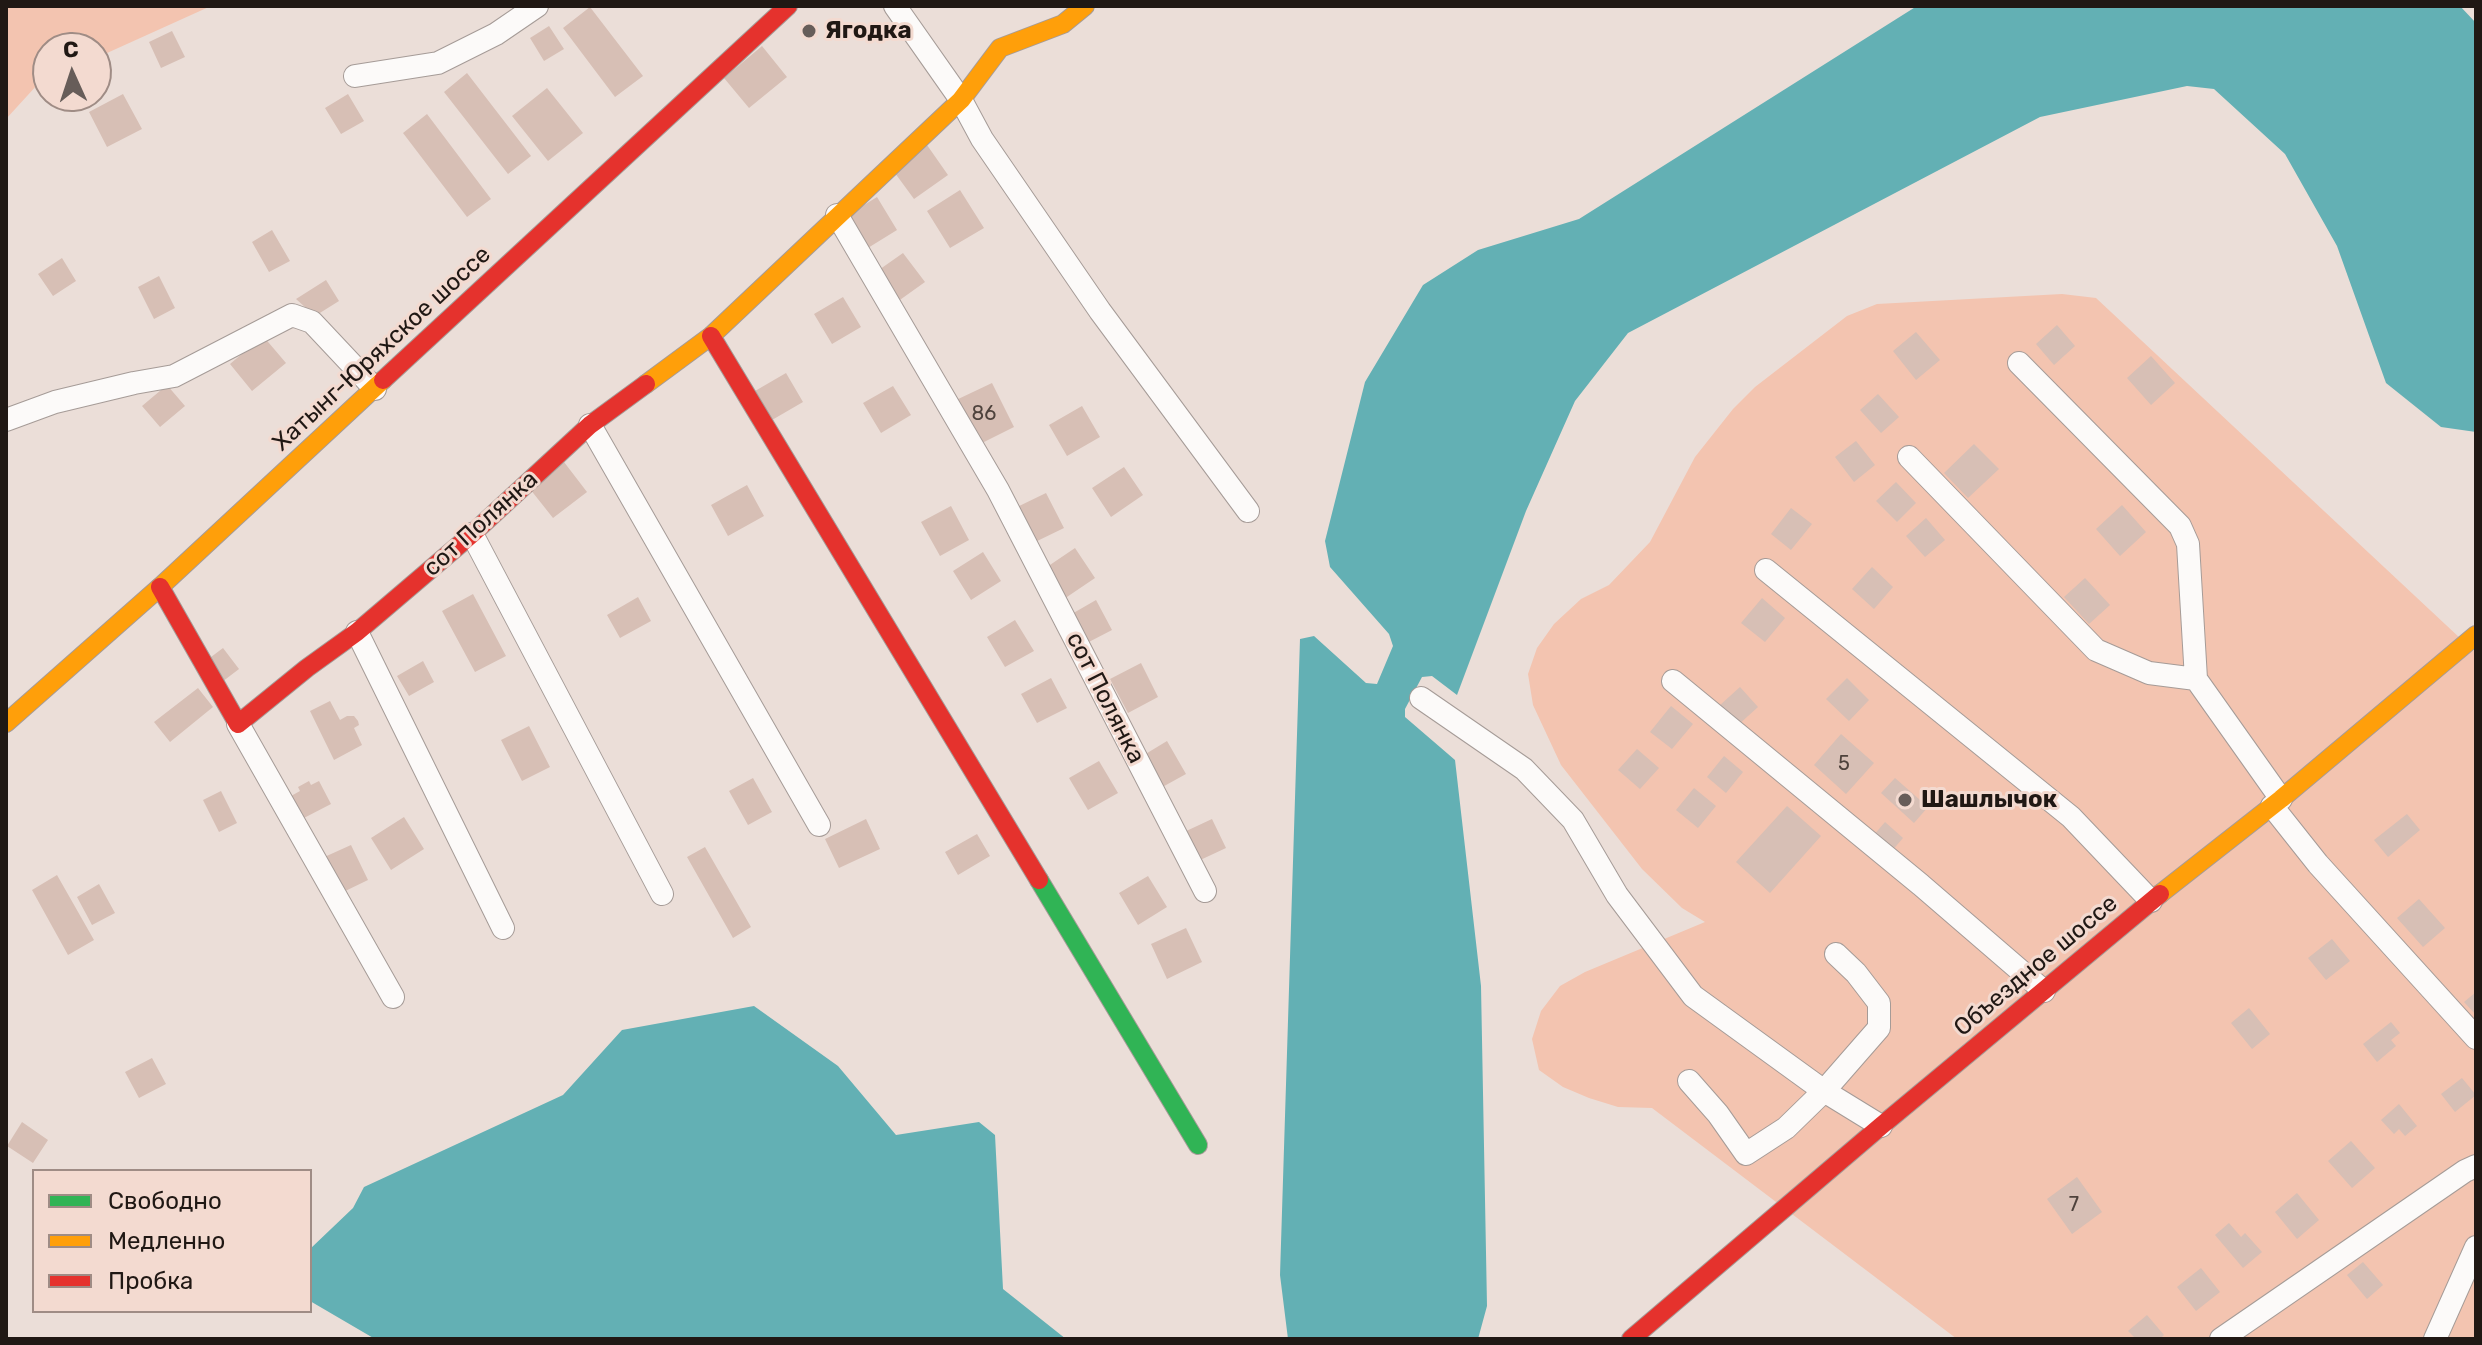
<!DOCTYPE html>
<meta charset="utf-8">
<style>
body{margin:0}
#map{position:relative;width:2482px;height:1345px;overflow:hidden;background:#ebded8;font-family:Rubik,sans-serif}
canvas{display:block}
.frame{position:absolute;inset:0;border:8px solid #201814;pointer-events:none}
.legend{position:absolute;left:32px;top:1169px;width:280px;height:144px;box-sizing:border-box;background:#f3dad0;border:2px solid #9f8c85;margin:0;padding:10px 14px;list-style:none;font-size:24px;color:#201814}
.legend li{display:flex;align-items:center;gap:16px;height:40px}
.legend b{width:40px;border:2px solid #9f8c85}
.north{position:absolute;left:32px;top:32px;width:80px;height:80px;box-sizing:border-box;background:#f3dad0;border:2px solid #9f8c85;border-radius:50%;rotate:357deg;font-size:22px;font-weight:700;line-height:32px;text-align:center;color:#201814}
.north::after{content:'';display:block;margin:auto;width:28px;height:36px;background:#675d59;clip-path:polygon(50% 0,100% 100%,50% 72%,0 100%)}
</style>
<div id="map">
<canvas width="2482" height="1345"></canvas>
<div class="frame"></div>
<ul class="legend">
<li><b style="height:10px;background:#30b455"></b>Свободно</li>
<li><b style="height:10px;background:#ff9f0a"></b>Медленно</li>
<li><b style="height:10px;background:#e5322d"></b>Пробка</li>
</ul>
<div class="north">С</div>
</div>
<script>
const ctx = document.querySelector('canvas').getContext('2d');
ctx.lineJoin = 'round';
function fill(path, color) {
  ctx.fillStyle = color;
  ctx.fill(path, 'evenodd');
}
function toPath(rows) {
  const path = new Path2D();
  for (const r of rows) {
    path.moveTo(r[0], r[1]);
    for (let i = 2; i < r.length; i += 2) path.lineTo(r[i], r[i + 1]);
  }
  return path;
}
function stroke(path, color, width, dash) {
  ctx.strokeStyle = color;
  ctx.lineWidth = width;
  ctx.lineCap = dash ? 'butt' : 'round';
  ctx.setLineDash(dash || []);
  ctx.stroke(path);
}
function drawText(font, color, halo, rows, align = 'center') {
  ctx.font = font + ' Rubik,sans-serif';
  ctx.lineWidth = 6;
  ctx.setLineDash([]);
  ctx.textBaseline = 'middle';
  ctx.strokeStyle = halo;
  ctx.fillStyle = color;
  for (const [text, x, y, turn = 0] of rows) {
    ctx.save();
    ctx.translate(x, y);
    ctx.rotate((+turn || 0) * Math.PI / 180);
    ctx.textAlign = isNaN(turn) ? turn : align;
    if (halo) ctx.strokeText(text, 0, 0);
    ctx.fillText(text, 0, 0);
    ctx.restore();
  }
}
const green = toPath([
 [6,6,211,6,96,58,96,48,48,48,48,80,38,84,6,119],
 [2062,294,2096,298,2476,653,2476,1339,1957,1339,1652,1108,1618,1107,1589,1098,1563,1087,1539,1070,1532,1039,1541,1011,1560,986,1585,972,1705,922,1682,908,1642,869,1561,765,1533,705,1528,674,1537,648,1554,624,1581,599,1609,585,1650,542,1695,457,1733,409,1755,387,1847,316,1877,304]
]);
const water = toPath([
 [1917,6,2460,6,2476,23,2476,432,2441,427,2386,383,2337,246,2285,154,2214,89,2187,86,2040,117,1628,333,1575,401,1526,511,1457,695,1432,676,1422,677,1405,709,1405,717,1455,760,1481,986,1487,1306,1478,1339,1288,1339,1280,1275,1300,639,1314,636,1366,683,1377,684,1393,646,1389,634,1330,567,1325,541,1365,382,1423,285,1478,250,1579,219],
 [754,1006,838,1066,896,1135,979,1122,995,1135,1003,1289,1066,1339,375,1339,310,1301,310,1249,353,1208,364,1187,563,1095,622,1030]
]);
const building = toPath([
 [590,7,643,76,615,97,563,28],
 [549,26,564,49,544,61,530,38],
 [172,31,185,57,161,68,149,42],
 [762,46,787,77,749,108,724,78],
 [467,73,531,156,508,174,444,92],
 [547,88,583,133,548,161,512,116],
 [123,94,142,129,107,147,89,112],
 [348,94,364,121,341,134,325,108],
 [427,114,491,199,467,217,403,133],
 [927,145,948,175,914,199,892,169],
 [960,190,984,228,950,248,927,211],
 [877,197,897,230,863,251,843,218],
 [272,230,290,261,269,272,252,242],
 [903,253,925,282,897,302,876,272],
 [62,258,76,281,53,296,38,274],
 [159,276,175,308,154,319,138,287],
 [326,280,339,301,315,316,296,299],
 [843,297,861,327,832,344,814,314],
 [2057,325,2075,346,2054,365,2036,344],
 [1916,332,1940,360,1916,380,1893,351],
 [263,336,286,363,252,391,230,364],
 [2151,356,2175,383,2151,405,2127,378],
 [786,373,803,402,772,420,755,391],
 [992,383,1014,427,976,446,954,401],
 [167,385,185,406,160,427,142,406],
 [893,386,911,415,881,433,863,403],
 [1878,394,1899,417,1881,433,1860,410],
 [1082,406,1100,437,1067,456,1049,425],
 [1856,441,1875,465,1854,482,1835,457],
 [1974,444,1999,469,1968,498,1944,473],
 [564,462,587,492,553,518,530,489],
 [1124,467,1143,495,1111,517,1092,488],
 [1896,482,1916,503,1897,522,1876,501],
 [747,485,764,516,728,536,711,505],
 [1046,493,1064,528,1031,544,1013,509],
 [2122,505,2146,532,2120,556,2096,529],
 [951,506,969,540,940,556,921,522],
 [1791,508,1812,524,1791,550,1771,534],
 [1926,518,1945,540,1925,557,1906,536],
 [1075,548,1095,578,1064,599,1044,569],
 [983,552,1001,581,971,600,953,571],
 [1872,567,1893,587,1874,609,1852,589],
 [2085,578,2110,605,2089,624,2064,597],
 [473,594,506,656,475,672,442,611],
 [638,597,651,621,620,638,607,615],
 [1762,598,1785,618,1765,642,1741,623],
 [1096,600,1112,630,1085,644,1070,615],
 [1015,620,1034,651,1005,667,987,637],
 [223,648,239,669,222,682,207,660],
 [423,661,434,682,409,696,397,676],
 [1141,663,1158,697,1128,713,1110,679],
 [1051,678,1067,708,1037,723,1021,694],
 [1847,678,1869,700,1849,721,1826,699],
 [1740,687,1758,707,1737,726,1719,706],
 [198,688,213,707,170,742,154,722],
 [330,701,340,720,347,716,354,716,358,721,359,725,354,728,362,745,334,760,310,711],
 [1671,706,1693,724,1672,749,1650,732],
 [529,726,550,767,522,781,501,740],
 [1841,734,1874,763,1846,794,1814,765],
 [1167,741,1186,774,1157,790,1139,758],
 [1637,749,1659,768,1640,789,1618,770],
 [1724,756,1743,772,1726,793,1707,777],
 [1099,761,1118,793,1088,810,1069,778],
 [753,778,772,812,748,825,729,791],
 [1895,778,1928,807,1914,823,1881,793],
 [309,781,311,785,319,781,331,804,302,819,291,796,300,791,298,787],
 [1694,788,1716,806,1698,828,1676,810],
 [221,791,237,823,219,832,203,800],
 [1787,806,1821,836,1770,893,1736,862],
 [2407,814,2420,830,2388,857,2374,840],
 [404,817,424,849,391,870,371,838],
 [866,819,880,849,839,868,825,839],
 [1212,819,1226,848,1196,862,1182,833],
 [1885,822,1903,838,1891,852,1873,836],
 [977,834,990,856,958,875,945,852],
 [351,845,368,880,337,895,320,859],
 [705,847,751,927,733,938,687,857],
 [57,875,94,940,68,955,32,890],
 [1148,876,1167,907,1138,925,1119,893],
 [99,884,115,913,92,925,77,897],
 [2419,899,2445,928,2423,947,2397,918],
 [1186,928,1202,962,1167,979,1151,944],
 [2332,939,2350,961,2326,980,2308,958],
 [2476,992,2476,1015,2464,1002],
 [2249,1008,2270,1034,2252,1049,2231,1023],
 [2391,1022,2400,1033,2391,1040,2396,1046,2377,1062,2363,1044],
 [152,1058,166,1084,139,1098,125,1072],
 [2462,1078,2476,1095,2455,1112,2441,1094],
 [2399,1104,2417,1126,2405,1136,2399,1129,2394,1134,2381,1120],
 [22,1122,48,1140,33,1163,7,1146],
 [2351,1141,2375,1168,2352,1188,2328,1161],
 [2077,1177,2102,1212,2072,1234,2047,1199],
 [2297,1193,2319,1220,2297,1239,2275,1212],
 [2229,1223,2241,1237,2245,1233,2262,1252,2243,1268,2215,1235],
 [2363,1262,2383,1285,2367,1299,2347,1275],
 [2201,1268,2220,1292,2196,1311,2177,1287],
 [2147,1315,2164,1335,2160,1339,2136,1339,2128,1331]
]);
const street = toPath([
 [895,6,961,100,982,139,1100,311,1248,511],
 [355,76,438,63,496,34,537,6],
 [837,215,998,490,1205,891],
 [2019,363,2180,526,2188,544,2196,679],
 [6,420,55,402,134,383,174,376,292,315,312,322,375,389],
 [590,425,819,825],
 [1909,457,2096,650,2149,673,2196,679,2281,799],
 [472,534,662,894],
 [1766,570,2071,817,2151,901],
 [357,632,503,928],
 [1673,681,1921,885,2044,991],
 [1421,698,1524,769,1573,820,1617,895,1693,996,1824,1091,1881,1126],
 [238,724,393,997],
 [2272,806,2318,864,2476,1038],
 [1689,1081,1718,1114,1746,1154,1786,1128,1824,1091,1879,1028,1879,1003,1856,973,1836,954],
 [2221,1339,2465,1171,2476,1166],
 [2435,1339,2476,1247]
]);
const fast = toPath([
 [1039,880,1198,1145]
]);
const slow = toPath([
 [646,384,711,336,961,100,1000,48,1063,24,1085,6],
 [6,723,160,587,383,380],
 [2160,894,2281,799,2476,635]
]);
const jam = toPath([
 [711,336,1039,880],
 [383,380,788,6],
 [160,587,238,724,307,668,357,632,472,534,590,425,646,384],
 [1631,1339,1881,1126,2160,894]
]);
const markers = [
 [809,31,8,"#675d59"],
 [1905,800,8,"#675d59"]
];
const numberNames = [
 ["86",984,414],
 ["5",1844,764],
 ["7",2074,1205]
];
const poiNames = [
 ["Ягодка",825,31],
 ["Шашлычок",1921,800]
];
const streetNames = [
 ["Хатынг-Юряхское шоссе",382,349,-43],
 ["сот Полянка",481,524,-42],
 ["сот Полянка",1105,698,63],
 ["Объездное шоссе",2036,966,-40]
];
fill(green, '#f3c4b0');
fill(water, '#63b0b4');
fill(building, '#d7bfb5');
stroke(street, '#a59b97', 24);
stroke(fast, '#a59b97', 20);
stroke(slow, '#a59b97', 20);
stroke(jam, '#a59b97', 20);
stroke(street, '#fcfaf9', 22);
stroke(fast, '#30b455', 18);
stroke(slow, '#ff9f0a', 18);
stroke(jam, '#e5322d', 18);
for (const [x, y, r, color] of markers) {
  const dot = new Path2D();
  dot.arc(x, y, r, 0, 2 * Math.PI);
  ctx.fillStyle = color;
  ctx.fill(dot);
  stroke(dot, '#f3dad0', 3);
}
drawText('20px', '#4e423c', null, numberNames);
drawText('bold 24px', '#201814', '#f3dad0', poiNames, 'left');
drawText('24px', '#201814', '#f3dad0', streetNames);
</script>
